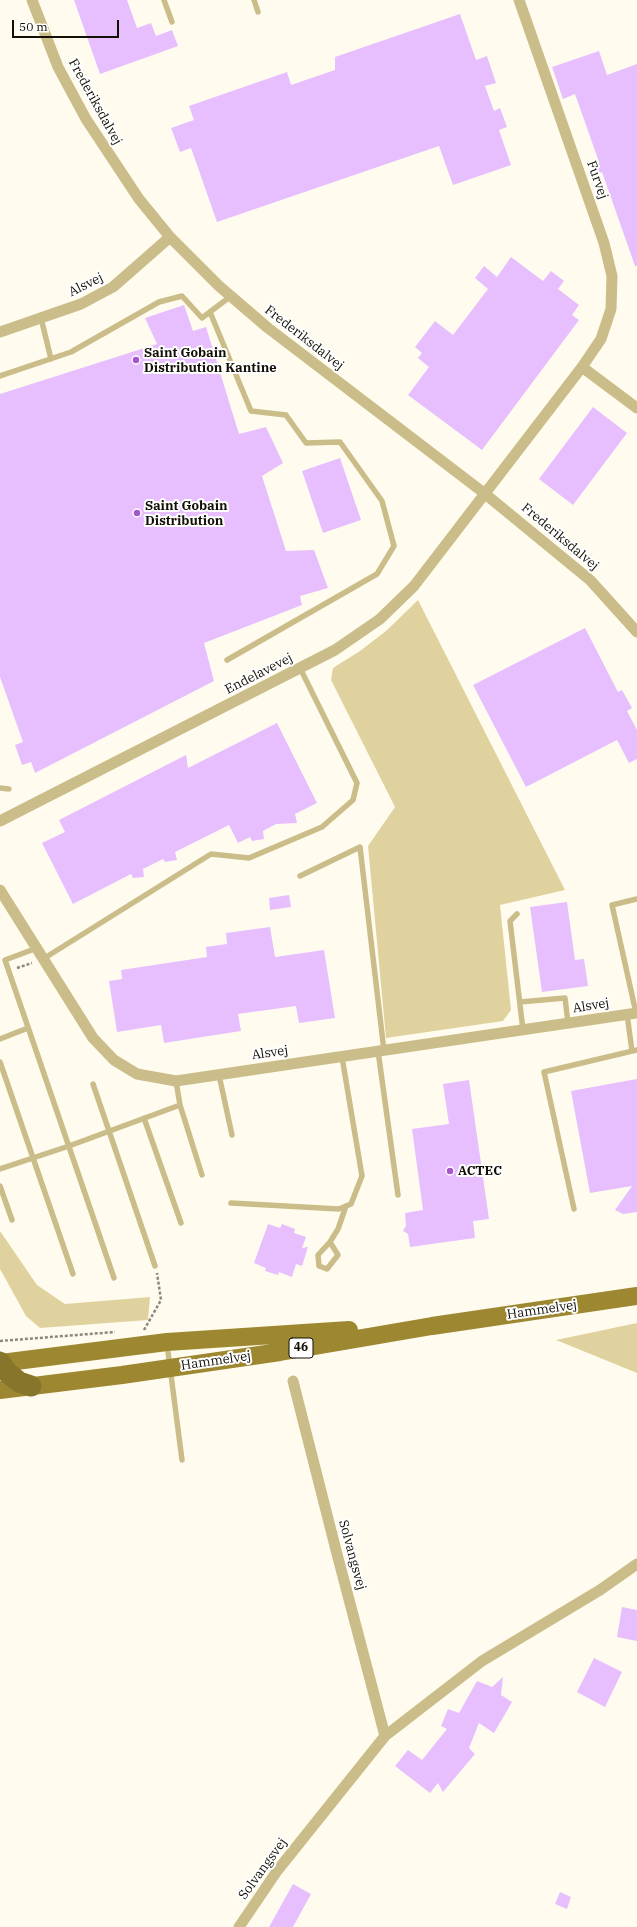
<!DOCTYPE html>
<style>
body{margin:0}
#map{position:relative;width:637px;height:1927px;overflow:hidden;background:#fffcef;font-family:"IBM Plex Serif",serif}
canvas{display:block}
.scale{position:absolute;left:12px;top:20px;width:107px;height:18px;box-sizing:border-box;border:2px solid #120f05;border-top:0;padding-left:5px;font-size:12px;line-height:14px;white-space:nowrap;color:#120f05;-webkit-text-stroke:3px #fff;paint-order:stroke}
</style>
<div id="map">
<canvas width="637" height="1927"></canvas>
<div class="scale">50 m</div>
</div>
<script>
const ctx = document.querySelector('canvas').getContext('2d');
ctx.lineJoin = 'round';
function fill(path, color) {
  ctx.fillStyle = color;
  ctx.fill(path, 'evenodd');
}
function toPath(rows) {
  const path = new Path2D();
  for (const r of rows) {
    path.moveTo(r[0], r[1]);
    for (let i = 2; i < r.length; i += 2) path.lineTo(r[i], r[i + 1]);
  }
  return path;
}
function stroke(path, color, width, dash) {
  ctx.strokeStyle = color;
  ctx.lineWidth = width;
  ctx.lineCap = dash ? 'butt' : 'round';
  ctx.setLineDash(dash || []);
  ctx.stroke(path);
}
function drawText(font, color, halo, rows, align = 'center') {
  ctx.font = font + ' "IBM Plex Serif",serif';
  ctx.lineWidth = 4;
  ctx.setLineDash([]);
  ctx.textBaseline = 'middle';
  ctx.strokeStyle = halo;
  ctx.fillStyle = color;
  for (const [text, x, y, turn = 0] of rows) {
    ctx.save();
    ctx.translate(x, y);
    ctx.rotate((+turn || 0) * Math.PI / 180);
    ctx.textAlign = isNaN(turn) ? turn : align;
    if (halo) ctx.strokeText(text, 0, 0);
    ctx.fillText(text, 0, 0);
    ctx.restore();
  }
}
const green = toPath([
 [418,600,565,890,500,905,511,1010,503,1021,386,1038,368,846,395,807,331,680,333,668,360,651,386,631],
 [0,1231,37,1285,65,1304,150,1297,148,1320,40,1328,26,1316,0,1269],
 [637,1323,637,1373,556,1340]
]);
const building = toPath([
 [74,0,127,0,137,28,151,23,156,36,172,30,178,46,100,74],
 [460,14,476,60,487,56,496,83,485,86,494,111,500,108,507,127,499,130,511,165,453,185,439,146,217,222,191,148,180,152,171,128,194,120,189,106,287,72,291,85,335,70,335,57],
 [599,51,607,75,637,64,637,266,635,266,602,172,597,174,593,164,599,162,575,94,563,99,552,67],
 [511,257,543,281,551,271,564,281,558,289,579,305,572,315,579,320,482,450,408,395,429,367,418,358,422,353,415,347,435,321,453,335,488,289,475,278,484,266,497,277],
 [184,305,193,331,206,327,239,434,266,427,283,463,262,476,286,551,314,550,328,588,300,596,302,605,204,643,214,681,35,773,31,762,22,765,15,745,23,742,0,677,0,394,157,344,145,318],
 [593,407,627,433,573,505,539,479],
 [340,458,361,520,323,533,302,471],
 [585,628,618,692,622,690,632,708,627,711,637,730,637,759,629,763,617,740,526,787,473,685],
 [277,723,317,803,295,814,297,823,276,824,263,831,264,839,252,841,250,837,238,843,229,825,175,852,177,860,165,862,163,859,143,869,144,877,133,878,131,874,73,904,42,843,65,832,59,820,186,755,188,768],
 [289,895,291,907,270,910,269,898],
 [567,902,575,960,584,959,588,986,542,992,530,907],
 [270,927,275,957,324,950,335,1018,299,1023,296,1006,238,1014,241,1031,164,1043,161,1025,117,1032,109,981,122,979,121,970,207,957,206,947,227,944,226,933],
 [637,1079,637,1212,623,1214,615,1210,632,1186,590,1193,571,1091],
 [469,1080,489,1219,473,1221,475,1238,410,1247,408,1234,403,1231,406,1226,405,1213,423,1210,412,1129,449,1124,443,1084],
 [268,1224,280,1228,282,1224,295,1229,294,1233,306,1237,302,1248,308,1247,302,1266,296,1264,292,1277,279,1272,278,1275,265,1271,266,1268,254,1263],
 [622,1607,637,1610,637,1641,617,1637],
 [594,1658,622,1672,605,1707,577,1692],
 [503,1677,501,1695,512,1702,494,1733,479,1723,469,1748,475,1754,443,1792,438,1783,430,1793,395,1766,408,1750,422,1760,447,1729,441,1726,448,1709,459,1713,477,1681,492,1687],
 [293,1884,311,1894,293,1927,269,1927],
 [560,1892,571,1897,567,1909,555,1904]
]);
const path = toPath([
 [17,968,32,963],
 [144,1330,161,1300,157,1273],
 [0,1341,115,1332]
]);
const service = toPath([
 [164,0,172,22],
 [254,0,258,12],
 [210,312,251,411,286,415,306,443,340,442,382,501,394,546,377,574,227,660],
 [41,318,51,359],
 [0,376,71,352,159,302,182,296,202,318,231,296],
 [0,788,9,789],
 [300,876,360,847,384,1051],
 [517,914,510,921,523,1030],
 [37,948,5,960,114,1278],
 [43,959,211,854,249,858,322,827,353,800,357,783,300,668],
 [520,1002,565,998,568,1023],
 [636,1013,612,905,637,899],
 [627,1014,632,1051],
 [0,1039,28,1028],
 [378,1051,398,1195],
 [0,1062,73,1274],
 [219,1075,232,1135],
 [93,1084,155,1266],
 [180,1105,202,1175],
 [144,1118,181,1223],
 [0,1169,69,1146,180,1105,176,1081],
 [0,1186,12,1220],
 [231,1203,339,1209,351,1204,362,1176,342,1057],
 [574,1209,544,1072,637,1050],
 [330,1242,338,1255,327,1269,319,1266,318,1255,330,1242,338,1229,346,1206],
 [167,1344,182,1460]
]);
const minor = toPath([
 [32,0,58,67,86,119,139,199,170,237,219,286,268,328,484,493,590,580,637,632],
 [519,0,604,243,612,276,611,309,601,339,582,367],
 [0,332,81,304,113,287,170,237],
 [0,821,335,650,380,619,414,586,582,367,637,408],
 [0,890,93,1038,114,1060,137,1074,176,1081,637,1013],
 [293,1381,337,1554,385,1736],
 [239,1927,277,1871,385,1736,482,1661,600,1590,637,1564]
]);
const primary = toPath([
 [0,1363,167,1342,349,1330],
 [0,1390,122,1375,280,1352,432,1326,637,1296]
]);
const motorway = toPath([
 [0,1362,8,1373,19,1382,31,1386]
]);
const markers = [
 [136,360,4,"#a457ca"],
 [137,513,4,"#a457ca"],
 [450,1171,4,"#a457ca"]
];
const shields = [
 [301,1348,24]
];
const shieldNames = [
 ["46",301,1348]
];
const streetNames = [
 ["Frederiksdalvej",95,102,61],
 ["Furvej",597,180,71],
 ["Alsvej",86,285,-26],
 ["Frederiksdalvej",304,338,38],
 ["Frederiksdalvej",560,537,40],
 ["Endelavevej",259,674,-27],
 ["Alsvej",591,1006,-9],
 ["Alsvej",270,1053,-8],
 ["Hammelvej",542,1310,-8],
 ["Hammelvej",216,1361,-8],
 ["Solvangsvej",352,1555,75],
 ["Solvangsvej",263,1869,-54]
];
const poiNames = [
 ["Saint Gobain",144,353],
 ["Distribution Kantine",144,368],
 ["Saint Gobain",145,506],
 ["Distribution",145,521],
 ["ACTEC",458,1171]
];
fill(green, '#e0d29f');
fill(building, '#e7befe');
stroke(path, '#8b887d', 2.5, [3, 2]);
stroke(service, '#cbbd89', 5.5);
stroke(minor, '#cbbd89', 11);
stroke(primary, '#9d8831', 18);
stroke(motorway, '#87752b', 21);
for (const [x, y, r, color] of markers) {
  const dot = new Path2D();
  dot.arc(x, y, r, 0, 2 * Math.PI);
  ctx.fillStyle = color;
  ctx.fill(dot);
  stroke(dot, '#fff', 1.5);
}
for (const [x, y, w] of shields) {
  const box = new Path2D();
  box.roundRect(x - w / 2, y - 10, w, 20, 3);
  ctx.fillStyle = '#fff';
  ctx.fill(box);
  stroke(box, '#120f05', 1);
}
drawText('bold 12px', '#120f05', null, shieldNames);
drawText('13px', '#120f05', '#fff', streetNames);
drawText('bold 13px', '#120f05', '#fff', poiNames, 'left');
</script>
